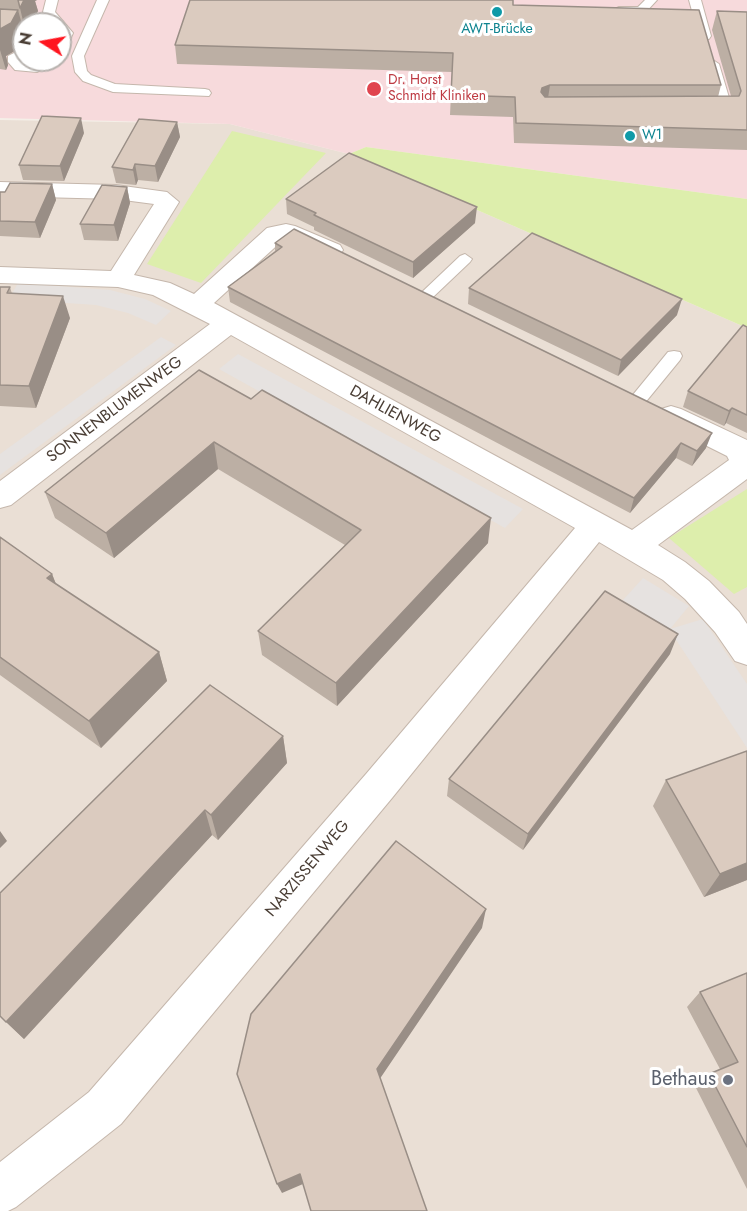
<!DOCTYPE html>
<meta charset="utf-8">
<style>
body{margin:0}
#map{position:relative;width:747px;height:1211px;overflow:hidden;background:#f5efe8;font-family:Jost,sans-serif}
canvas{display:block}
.north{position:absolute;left:12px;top:12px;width:60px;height:60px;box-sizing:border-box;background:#fff;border:2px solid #b7b2ae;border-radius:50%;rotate:281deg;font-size:16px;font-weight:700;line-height:24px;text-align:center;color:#4a3e35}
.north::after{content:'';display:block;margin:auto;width:21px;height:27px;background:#ff151f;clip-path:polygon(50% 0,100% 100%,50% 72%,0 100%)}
</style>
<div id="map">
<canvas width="747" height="1211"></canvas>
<div class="north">N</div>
</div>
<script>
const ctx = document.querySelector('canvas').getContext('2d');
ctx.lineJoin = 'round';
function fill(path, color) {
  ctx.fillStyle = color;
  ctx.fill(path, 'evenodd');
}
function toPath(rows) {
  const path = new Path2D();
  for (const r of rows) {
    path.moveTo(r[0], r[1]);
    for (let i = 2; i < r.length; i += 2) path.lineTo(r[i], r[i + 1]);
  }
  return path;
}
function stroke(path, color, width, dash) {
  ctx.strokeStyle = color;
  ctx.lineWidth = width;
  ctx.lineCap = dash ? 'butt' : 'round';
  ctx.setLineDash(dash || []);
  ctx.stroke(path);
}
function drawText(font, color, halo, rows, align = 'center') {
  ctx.font = font + ' Jost,sans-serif';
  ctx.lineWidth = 6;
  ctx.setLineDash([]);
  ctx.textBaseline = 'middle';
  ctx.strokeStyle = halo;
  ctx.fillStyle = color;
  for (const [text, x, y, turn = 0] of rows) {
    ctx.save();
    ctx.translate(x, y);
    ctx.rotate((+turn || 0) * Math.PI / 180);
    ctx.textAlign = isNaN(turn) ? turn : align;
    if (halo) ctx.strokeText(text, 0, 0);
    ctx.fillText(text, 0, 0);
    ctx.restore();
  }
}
const residential = toPath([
 [0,120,230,124,349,154,747,328,747,1211,0,1211]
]);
const medical = toPath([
 [0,0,747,0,747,199,366,147,349,154,230,124,0,118],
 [24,24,60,24,60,60,24,60]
]);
const green = toPath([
 [232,131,326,153,201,283,147,264],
 [366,147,747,199,747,328,349,154],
 [747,489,747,587,734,594,669,538]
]);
const parking = toPath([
 [18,283,110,290,145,299,171,311,156,325,128,313,96,305,9,299],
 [161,337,176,345,0,475,0,454],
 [238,354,523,509,505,528,219,369],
 [643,578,689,606,670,629,703,619,747,684,747,748,669,629,623,600]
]);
const service = toPath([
 [46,0,58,0,55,12,73,33,64,53,60,54,60,24,53,24,43,12,46,0],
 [97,0,109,0,84,56,87,71,91,75,115,84,205,89,209,90,211,93,209,96,113,92,83,81,75,72,72,56,97,0],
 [645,0,657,0,645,13,619,13,613,10,619,7,638,7,645,0],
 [689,0,701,0,711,36,709,39,701,39,699,36,689,0],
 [24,48,24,56,20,58,22,63,35,64,44,60,60,60,37,72,15,70,8,62,8,56,24,48],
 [713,60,719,64,733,111,732,114,715,115,709,111,710,108,719,107,707,64,713,60],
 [465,254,472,259,470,262,431,299,421,299,418,296,421,293,460,256,465,254],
 [674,351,680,352,682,356,680,360,644,404,632,404,630,400,632,396,668,352,674,351]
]);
const minor = toPath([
 [0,182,116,185,167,192,179,202,134,275,170,283,194,294,267,228,286,224,295,226,340,245,343,250,340,255,331,258,284,239,214,303,632,530,729,460,727,456,661,423,657,416,661,409,671,406,681,409,747,440,747,479,658,545,685,562,709,581,739,612,747,624,747,665,735,661,715,632,685,599,663,580,599,542,392,798,121,1124,16,1207,8,1211,0,1211,0,1162,89,1092,366,774,575,528,231,335,11,505,0,508,0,481,210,324,153,295,118,287,0,283,0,267,111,271,154,204,116,199,0,196,0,182]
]);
const wall = toPath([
 [0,0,37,0,35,1,38,11,31,24,22,24,24,32,24,38,18,49,6,56,8,65,6,70,0,69],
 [513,5,721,85,718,97,731,96,712,30,717,11,747,12,747,150,514,143,513,117,450,115,452,72,177,64,175,45],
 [177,122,180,137,158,182,138,180,136,185,116,183,112,167],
 [84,133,64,181,23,180,19,165],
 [52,184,56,200,40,238,0,236,0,192,5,192],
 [127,187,130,203,118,241,84,240,80,224],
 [286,199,475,223,413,278,314,230,314,227,287,214],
 [275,243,706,448,692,466,676,458,630,513,230,302,228,287,275,251],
 [0,287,10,287,12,294,70,318,36,408,0,406],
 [469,288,677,315,618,376,468,304],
 [747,327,747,433,726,423,724,426,683,407,688,391],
 [199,370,488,543,337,706,262,655,258,631,345,545,218,469,114,558,55,518,45,492],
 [0,537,52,574,56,584,159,652,167,681,101,748,0,675],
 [670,654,523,850,447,796,449,779],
 [283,736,287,763,218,840,212,835,24,1039,0,1016,0,893],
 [747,751,747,880,704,897,653,806,666,780],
 [747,973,747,1189,695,1086,709,1074,720,1069,687,1007,700,992]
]);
const shadedWall = toPath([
 [19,0,37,0,35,1,38,11,31,24,24,25,20,8],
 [18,10,24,32,24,38,18,49,6,56,8,65,6,70,0,50,0,29],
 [550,85,547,105,540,107,542,88],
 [81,118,84,133,64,181,60,166],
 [177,122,180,137,158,182,155,166],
 [135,164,138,180,136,185,133,170],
 [52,184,56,200,40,238,35,222],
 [127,187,130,203,118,241,114,225],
 [477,207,475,223,413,278,413,262],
 [63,296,70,318,36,408,29,386],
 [682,299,677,315,618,376,621,360],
 [732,408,726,423,724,426,729,411],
 [712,433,706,448,692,466,697,451],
 [214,442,218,469,114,558,106,533],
 [681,443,676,458,630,513,634,498],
 [491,518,488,543,337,706,336,683],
 [52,574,64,605,47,578],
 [678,634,670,654,523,850,528,834],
 [159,652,167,681,101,748,89,721],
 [283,736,287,763,218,840,211,815],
 [205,810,212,835,24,1039,6,1022],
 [0,831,7,841,0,848],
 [747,863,747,880,704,897,720,874],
 [486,909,482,928,377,1083,377,1069],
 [300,1174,303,1184,282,1193,277,1184]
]);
const building = toPath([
 [18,0,24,0,20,8,18,0],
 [190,0,513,0,513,5,699,10,721,85,550,85,542,88,541,92,545,97,739,96,741,91,717,11,747,12,747,130,516,123,515,97,451,95,453,53,175,45,190,0],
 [0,9,18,10,11,23,0,29,0,9],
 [42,116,81,118,60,166,19,165,42,116],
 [139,119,177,122,155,166,135,164,133,170,112,167,139,119],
 [349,153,477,207,413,262,314,215,316,213,286,199,349,153],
 [10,183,52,184,35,222,0,221,0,192,5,192,10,183],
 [102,185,127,187,114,225,80,224,102,185],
 [294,229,712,433,697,451,681,443,634,498,228,287,282,247,275,243,294,229],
 [532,233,682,299,621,360,469,288,532,233],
 [0,287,10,287,7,293,63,296,29,386,0,385,0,287],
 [743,325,747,327,747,415,732,408,729,411,688,391,743,325],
 [199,370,251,399,262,390,491,518,336,683,258,631,361,530,214,442,106,533,45,492,199,370],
 [0,537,52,574,47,578,159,652,89,721,0,657,0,537],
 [605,591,678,634,528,834,449,779,605,591],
 [210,685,283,736,211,815,205,810,6,1022,0,1016,0,893,210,685],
 [747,751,747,863,720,874,666,780,747,751],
 [396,841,486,909,377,1069,427,1211,311,1211,300,1174,277,1184,237,1074,251,1014,396,841],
 [747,973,747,1147,709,1074,738,1062,700,992,747,973]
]);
const markers = [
 [497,12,6,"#0f9aa8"],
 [374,89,8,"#e0444e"],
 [630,136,6,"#0f9aa8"],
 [728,1080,6,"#6b7280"]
];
const farCulturenames = [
 ["AWT-Brücke",497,30],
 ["W1",642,136,"left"]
];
const farHealthnames = [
 ["Dr. Horst",388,81],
 ["Schmidt Kliniken",388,97]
];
const streetNames = [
 ["SONNENBLUMENWEG",115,410,-37],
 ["DAHLIENWEG",395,415,29],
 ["NARZISSENWEG",308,869,-50]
];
const nearWorshipnames = [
 ["Bethaus",716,1080]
];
fill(residential, '#eadfd5');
fill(medical, '#f7dadc');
fill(green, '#ddeeac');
fill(parking, '#e6e2e0');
stroke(service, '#c5b7ac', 2);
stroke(minor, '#c5b7ac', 2);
fill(service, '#fff');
fill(minor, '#fff');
fill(wall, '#bcafa4');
fill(shadedWall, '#998e86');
fill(building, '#dbcbbf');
stroke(building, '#998e86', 1.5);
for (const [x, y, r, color] of markers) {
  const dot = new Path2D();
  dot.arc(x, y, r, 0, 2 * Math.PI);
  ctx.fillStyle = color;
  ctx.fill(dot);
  stroke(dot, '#fff', 2);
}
drawText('14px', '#0d838f', '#fff', farCulturenames);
drawText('14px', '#be3a42', '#fff', farHealthnames, 'left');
drawText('16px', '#4a3e35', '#fff', streetNames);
drawText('20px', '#5b616d', '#fff', nearWorshipnames, 'right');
</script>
